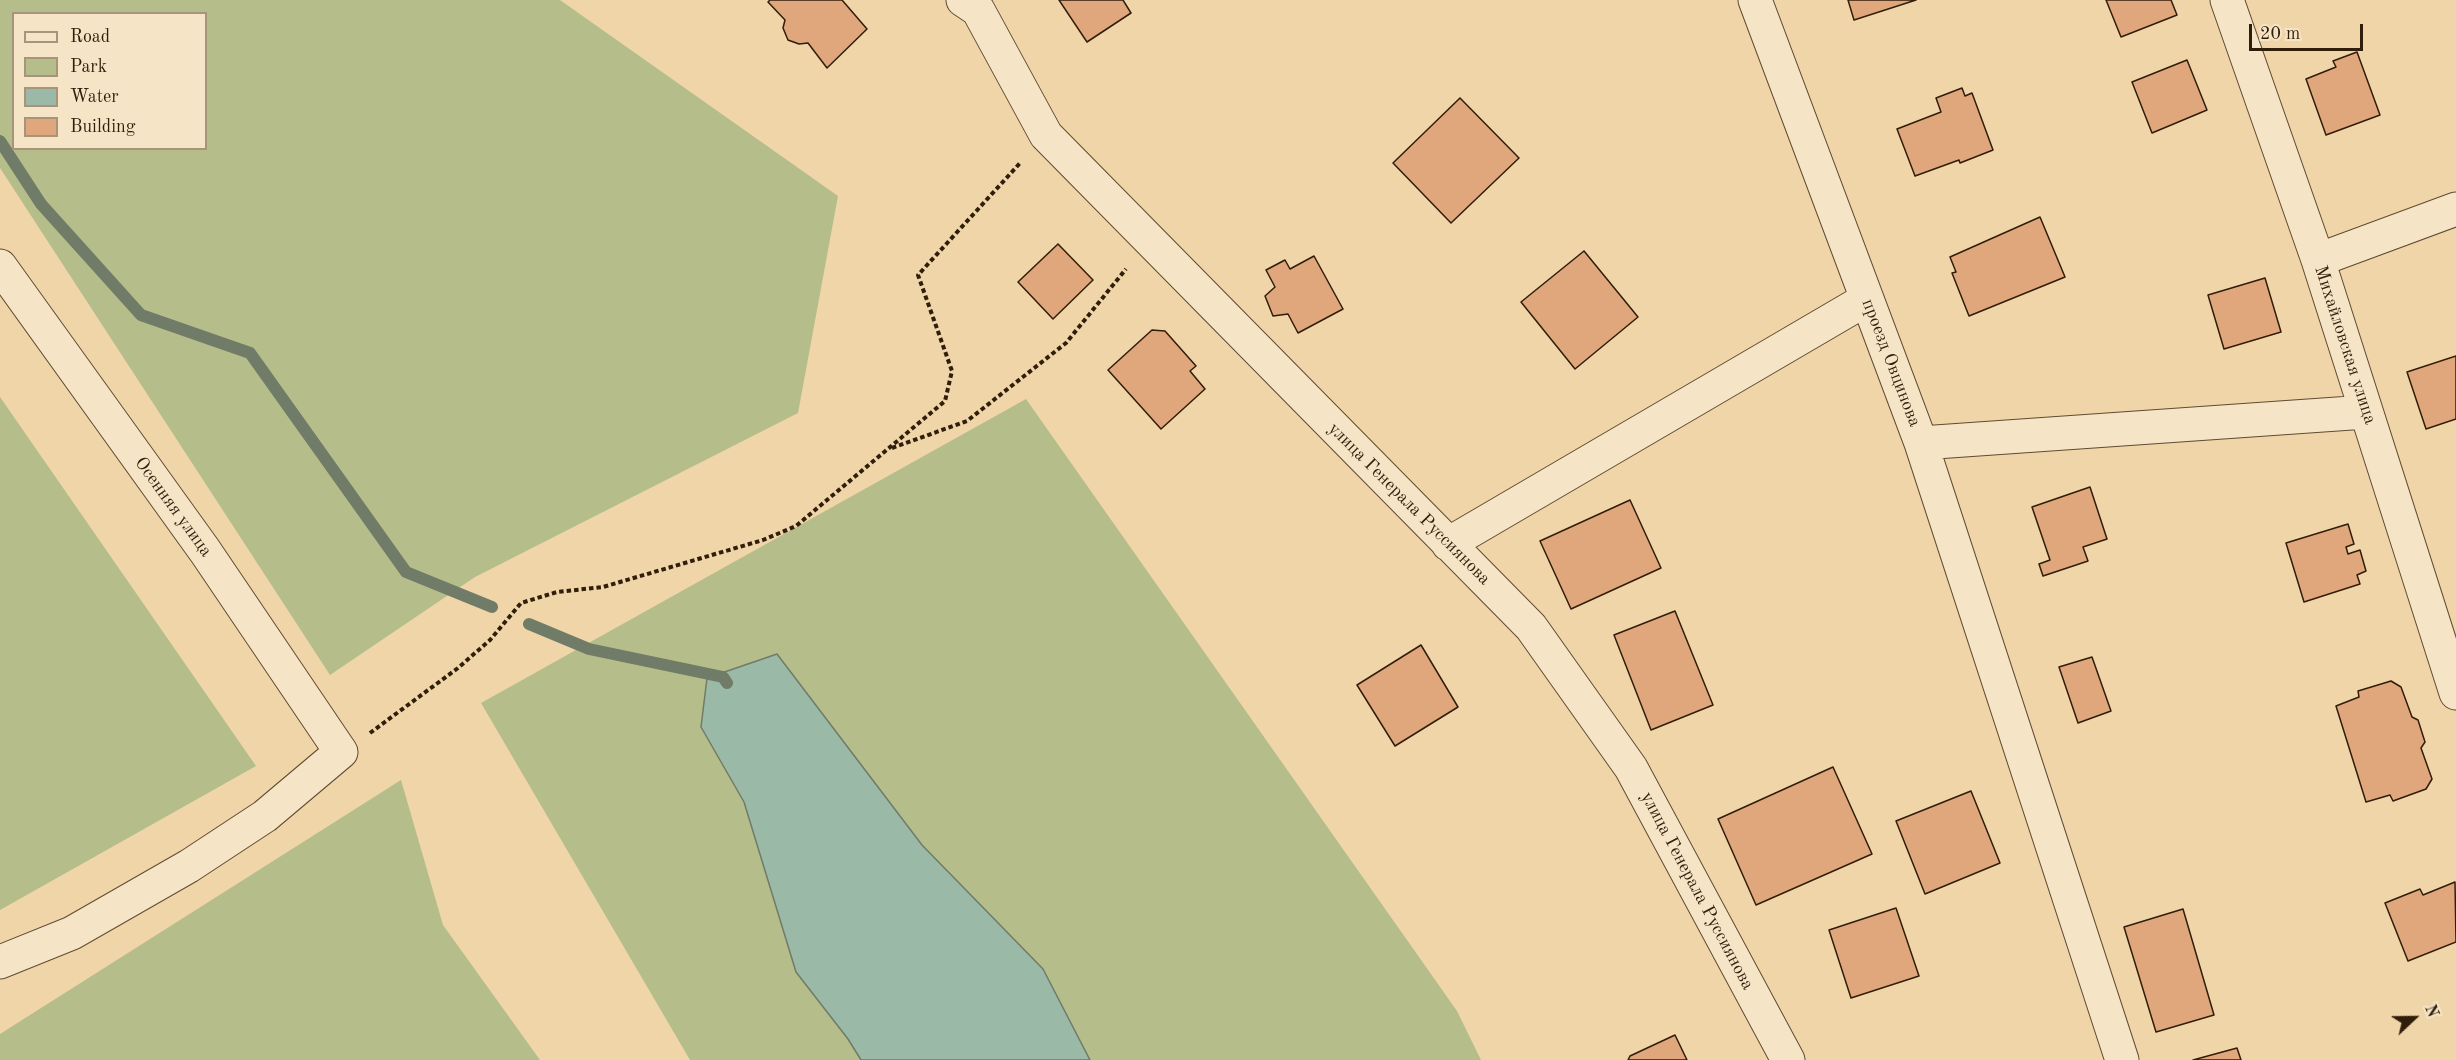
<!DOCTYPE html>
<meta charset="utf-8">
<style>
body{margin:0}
#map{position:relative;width:2456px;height:1060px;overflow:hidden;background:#efd5a8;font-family:"Old Standard TT",serif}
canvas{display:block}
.legend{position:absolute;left:12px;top:12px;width:195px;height:138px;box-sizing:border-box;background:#f5e4c6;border:2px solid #a6947b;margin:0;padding:8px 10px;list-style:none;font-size:18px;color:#301d0a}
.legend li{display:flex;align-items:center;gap:12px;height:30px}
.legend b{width:30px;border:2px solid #a6947b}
.north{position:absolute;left:2384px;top:988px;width:60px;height:60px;-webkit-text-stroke:4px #f5e4c6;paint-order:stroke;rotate:68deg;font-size:16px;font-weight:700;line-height:24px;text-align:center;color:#301d0a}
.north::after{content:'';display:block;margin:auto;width:21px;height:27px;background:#301d0a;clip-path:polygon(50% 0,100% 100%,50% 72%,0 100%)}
.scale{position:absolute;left:2249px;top:24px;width:114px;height:27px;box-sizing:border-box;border:3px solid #301d0a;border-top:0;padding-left:8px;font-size:18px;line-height:21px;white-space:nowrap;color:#301d0a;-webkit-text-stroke:4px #f5e4c6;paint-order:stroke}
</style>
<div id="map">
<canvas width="2456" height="1060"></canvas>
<ul class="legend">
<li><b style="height:8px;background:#f5e4c6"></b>Road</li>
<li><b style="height:16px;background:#b5be8a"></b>Park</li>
<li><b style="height:16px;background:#9ab9a6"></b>Water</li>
<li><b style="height:16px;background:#e1a77c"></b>Building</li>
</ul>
<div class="north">N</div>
<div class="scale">20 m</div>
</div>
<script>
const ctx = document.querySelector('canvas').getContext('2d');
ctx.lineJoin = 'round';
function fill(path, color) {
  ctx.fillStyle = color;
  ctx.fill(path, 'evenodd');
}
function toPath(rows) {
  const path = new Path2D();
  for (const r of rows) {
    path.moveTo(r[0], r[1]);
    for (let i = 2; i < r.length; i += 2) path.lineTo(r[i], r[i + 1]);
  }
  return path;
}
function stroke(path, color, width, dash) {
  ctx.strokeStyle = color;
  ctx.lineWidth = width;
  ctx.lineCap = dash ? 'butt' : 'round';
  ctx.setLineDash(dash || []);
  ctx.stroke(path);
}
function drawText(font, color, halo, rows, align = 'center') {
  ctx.font = font + ' "Old Standard TT",serif';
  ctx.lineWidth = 5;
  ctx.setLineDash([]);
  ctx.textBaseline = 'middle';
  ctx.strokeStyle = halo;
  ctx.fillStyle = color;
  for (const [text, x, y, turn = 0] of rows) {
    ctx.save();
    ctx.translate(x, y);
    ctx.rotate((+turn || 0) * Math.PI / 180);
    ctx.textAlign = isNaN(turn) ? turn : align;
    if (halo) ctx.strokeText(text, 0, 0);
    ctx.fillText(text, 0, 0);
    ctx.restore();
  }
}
const green = toPath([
 [0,0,560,0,838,196,798,413,475,577,330,675,0,168],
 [14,14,206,14,206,148,14,148],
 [0,397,256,766,0,910],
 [1026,399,1457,1011,1481,1060,690,1060,481,703],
 [401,780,443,925,540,1060,0,1060,0,1034]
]);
const water = toPath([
 [777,654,922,845,1043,969,1090,1060,861,1060,848,1039,796,972,744,802,701,727,707,678,777,654]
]);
const stream = toPath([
 [0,141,41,204,141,315,250,353,406,572,492,607],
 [529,624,589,649,723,677,727,683]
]);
const building = toPath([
 [770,0,842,0,867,29,827,68,808,43,799,44,788,40,783,28,785,20,768,2,770,0],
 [1059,0,1123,0,1131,13,1087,42,1059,0],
 [1848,0,1916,0,1854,20,1848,0],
 [2106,0,2171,0,2177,15,2121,37,2106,0],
 [2357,52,2380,115,2326,135,2306,79,2336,67,2333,61,2357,52],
 [2187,60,2207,110,2152,133,2132,82,2187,60],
 [1962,88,1965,96,1972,93,1993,150,1960,163,1959,160,1915,176,1897,129,1941,112,1936,98,1962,88],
 [1460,98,1519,158,1451,223,1393,163,1460,98],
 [2040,217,2065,277,1969,316,1952,273,1956,272,1950,257,2040,217],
 [1058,244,1093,280,1053,319,1018,282,1058,244],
 [1584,251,1638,317,1575,369,1521,302,1584,251],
 [1314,256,1343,309,1298,333,1288,314,1273,316,1265,296,1275,287,1266,270,1285,260,1290,269,1314,256],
 [2265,278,2281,332,2224,349,2208,295,2265,278],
 [1152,330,1165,331,1196,366,1190,371,1205,389,1161,429,1108,370,1152,330],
 [2456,356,2456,419,2426,429,2407,372,2456,356],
 [2090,487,2107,539,2083,547,2088,561,2043,576,2039,564,2050,560,2032,507,2090,487],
 [1630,500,1661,568,1571,609,1540,541,1630,500],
 [2348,524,2354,544,2346,547,2348,554,2360,550,2366,571,2357,575,2360,584,2304,602,2286,543,2348,524],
 [1675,611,1713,705,1651,730,1614,635,1675,611],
 [1421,645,1458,707,1395,746,1357,685,1421,645],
 [2092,657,2111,711,2078,723,2059,667,2092,657],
 [2391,681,2401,687,2412,717,2418,720,2425,742,2421,748,2432,779,2426,789,2393,801,2390,795,2366,802,2336,706,2359,697,2358,691,2391,681],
 [1833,767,1872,854,1756,905,1718,819,1833,767],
 [1971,791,2000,863,1925,894,1896,821,1971,791],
 [2455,882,2456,942,2408,961,2385,903,2420,889,2423,895,2455,882],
 [1896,908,1919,976,1851,998,1829,930,1896,908],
 [2183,909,2214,1015,2156,1032,2124,927,2183,909],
 [1675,1035,1687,1060,1628,1060,1630,1056,1675,1035],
 [2237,1048,2241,1060,2193,1060,2237,1048]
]);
const path = toPath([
 [892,448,967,421,1066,343,1126,269],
 [370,733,458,668,490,640,521,603,557,592,603,587,763,540,796,526,945,401,952,371,918,275,1021,162]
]);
const minor = toPath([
 [963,0,978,10,1046,135,1531,627,1631,768,1788,1060],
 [1755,0,1921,443,2366,412],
 [2227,0,2318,260,2456,693],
 [2318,260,2456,209],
 [0,266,205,551,341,752,265,816,189,866,72,933,0,962],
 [1921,443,2122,1060],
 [1448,544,1867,299]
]);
const streetNames = [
 ["Михайловская улица",2345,345,72],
 ["проезд Овцинова",1891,363,69],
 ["улица Генерала Руссиянова",1409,504,45],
 ["Осенняя улица",173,507,54],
 ["улица Генерала Руссиянова",1697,891,62]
];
fill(green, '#b5be8a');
fill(water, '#9ab9a6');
stroke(water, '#707b68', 1.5);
stroke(stream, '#707b68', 12);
fill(building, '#e1a77c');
stroke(building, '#301d0a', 1.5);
stroke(minor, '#604b32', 35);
stroke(path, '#301d0a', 4, [4.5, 3]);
stroke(minor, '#f5e4c6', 33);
drawText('18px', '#301d0a', '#f5e4c6', streetNames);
</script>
